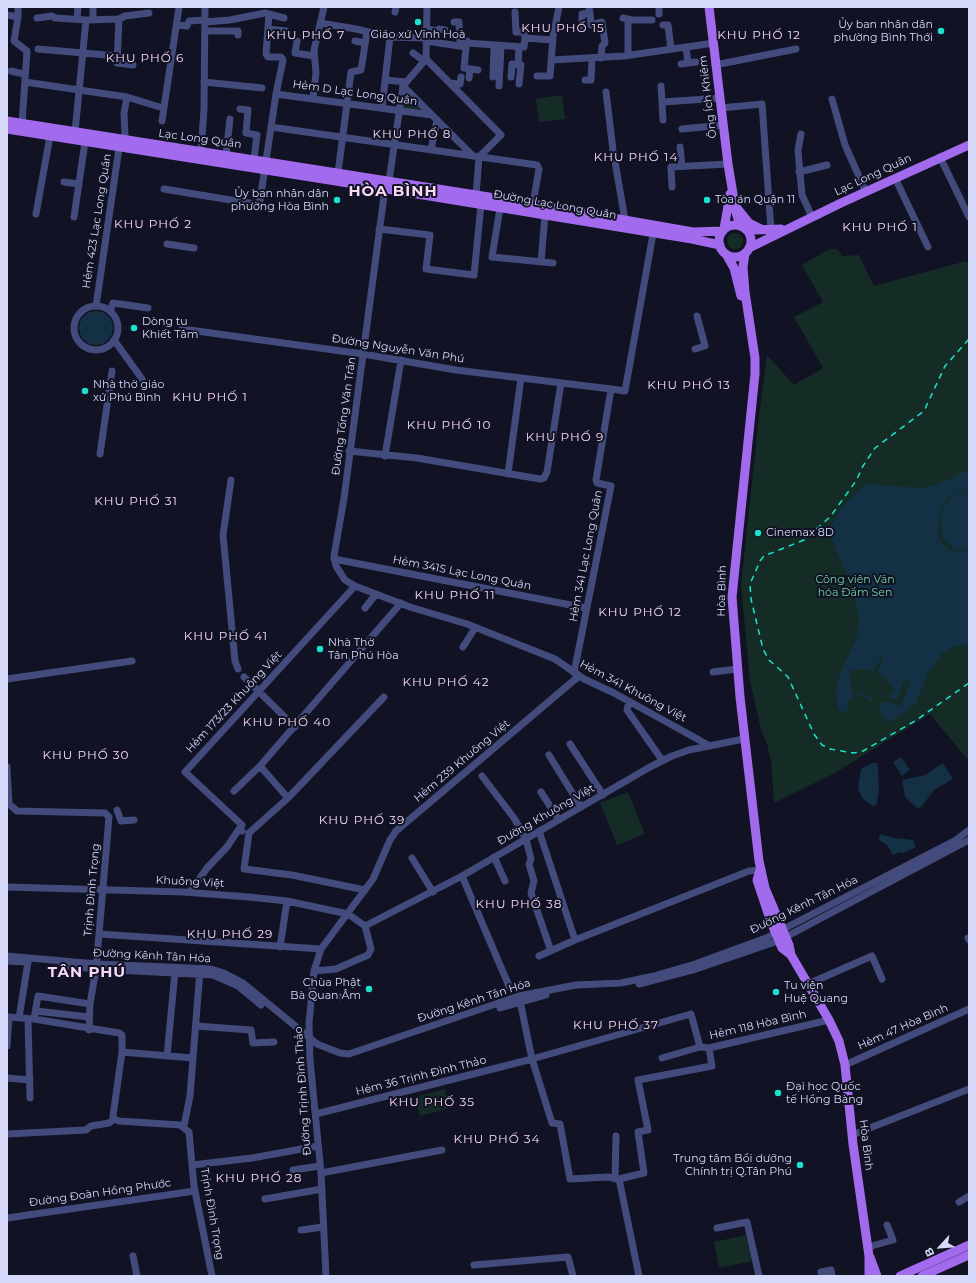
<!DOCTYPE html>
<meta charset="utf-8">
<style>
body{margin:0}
#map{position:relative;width:976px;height:1283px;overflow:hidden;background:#111223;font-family:Montserrat,sans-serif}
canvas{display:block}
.frame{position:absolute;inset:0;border:8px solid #d7dafa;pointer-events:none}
.north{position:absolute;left:920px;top:1227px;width:40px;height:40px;-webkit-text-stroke:3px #111223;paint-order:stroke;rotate:244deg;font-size:11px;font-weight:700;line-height:16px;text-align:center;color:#d7dafa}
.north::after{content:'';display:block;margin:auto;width:14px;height:18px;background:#d7dafa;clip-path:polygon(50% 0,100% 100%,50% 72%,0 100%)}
</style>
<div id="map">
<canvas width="976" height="1283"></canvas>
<div class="frame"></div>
<div class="north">B</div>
</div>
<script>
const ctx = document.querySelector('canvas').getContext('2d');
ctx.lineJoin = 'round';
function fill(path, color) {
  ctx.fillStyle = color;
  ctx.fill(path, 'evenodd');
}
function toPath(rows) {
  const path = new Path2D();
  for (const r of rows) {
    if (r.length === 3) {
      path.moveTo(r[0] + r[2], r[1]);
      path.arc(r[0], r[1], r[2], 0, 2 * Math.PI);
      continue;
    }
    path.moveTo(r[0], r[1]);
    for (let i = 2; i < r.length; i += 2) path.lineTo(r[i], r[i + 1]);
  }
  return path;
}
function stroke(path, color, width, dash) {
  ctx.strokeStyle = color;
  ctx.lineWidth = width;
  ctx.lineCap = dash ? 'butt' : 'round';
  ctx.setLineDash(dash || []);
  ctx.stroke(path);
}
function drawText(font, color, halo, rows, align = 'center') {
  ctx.font = font + ' Montserrat,sans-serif';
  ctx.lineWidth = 4;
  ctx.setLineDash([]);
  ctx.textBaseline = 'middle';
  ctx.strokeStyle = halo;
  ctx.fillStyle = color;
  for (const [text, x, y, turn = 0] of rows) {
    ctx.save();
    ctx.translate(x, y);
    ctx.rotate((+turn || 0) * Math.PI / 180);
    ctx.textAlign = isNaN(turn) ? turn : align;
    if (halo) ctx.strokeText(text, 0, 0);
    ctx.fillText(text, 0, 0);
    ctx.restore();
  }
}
const green = toPath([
 [404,90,423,110,402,109],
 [562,95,565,119,539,122,536,99],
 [735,241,8],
 [829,249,837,249,842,256,859,255,874,286,966,261,969,264,969,761,930,714,835,773,774,803,771,761,767,744,761,730,750,681,741,585,759,416,767,355,794,385,823,368,794,317,823,302,802,265],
 [628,792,645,834,617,845,600,803],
 [445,1089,450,1108,420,1116,415,1097],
 [746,1235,752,1261,719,1268,714,1242]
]);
const water = toPath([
 [96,328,17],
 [969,469,969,486,948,496,942,506,937,529,940,541,949,550,969,552,969,644,953,647,943,652,928,673,916,703,892,721,887,722,877,708,881,708,881,703,887,701,901,707,911,681,905,679,896,700,887,697,895,691,885,677,877,672,884,658,881,657,874,671,858,669,849,672,853,696,861,693,871,697,873,703,863,695,855,696,848,702,848,710,841,713,837,704,836,687,841,671,856,640,859,621,856,603,851,584,833,543,830,532,831,526,841,508,865,484,922,488,937,485],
 [969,487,969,550,963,551,955,549,944,540,941,532,941,515,944,506,953,495],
 [901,757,910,770,902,776,893,762],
 [872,763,877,763,878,768,879,789,877,804,875,806,872,806,862,798,858,788,861,769],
 [943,763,953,779,934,790,922,806,918,809,905,797,902,780,925,775],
 [880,834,894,838,913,840,916,847,903,853,899,852,893,855,888,846,879,840]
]);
const minor = toPath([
 [18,7,18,17,14,41,27,51,22,123],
 [93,7,93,20],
 [427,7,426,59,403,86,389,181,384,196,344,498,334,556,336,566,345,580,355,586,410,607,467,624,555,659,584,679,614,693,710,746],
 [659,7,659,14],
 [395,12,396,7],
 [515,12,516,32,524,32,525,38],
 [590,13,591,25,602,22,605,43,602,46,601,58],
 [7,15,18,17],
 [37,18,52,16,55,18,86,20,119,19,125,16,149,13],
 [623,18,632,20,652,20],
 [77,19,78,7],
 [119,19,117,63,133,65],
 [205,22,230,20,265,13,284,18],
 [454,22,459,22,460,41,467,41,467,43],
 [320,23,356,29,390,37,426,38],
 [177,25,187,26,189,21,205,20],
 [663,25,668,25,671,49],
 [268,29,286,31,286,33],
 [426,29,438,31,439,29,445,30],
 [582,29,582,14,590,13,589,7],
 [205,31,238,31,238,35],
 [297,41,295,53,314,56],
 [355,41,365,43],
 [426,41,466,47,467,43,524,47,525,38,552,40],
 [466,47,464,68,478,70],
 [686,47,688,63],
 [38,49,117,56],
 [413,53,424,61],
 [628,55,628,19],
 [426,59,501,135,479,157,476,195],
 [551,60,624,56,714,43],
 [681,64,696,62],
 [518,65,519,47],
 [715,65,796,49],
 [11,71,24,74],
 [537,76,550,76,553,37,559,7],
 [493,77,494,46],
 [511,77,512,64,521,65,519,84],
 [469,78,470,69],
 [385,80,406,82],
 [585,80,591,80,592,59],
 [25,82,127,97,163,108],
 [204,82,262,88],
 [450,83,460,84,461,77],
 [403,86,473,156],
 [499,86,501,46],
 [661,86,663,120],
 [606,92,613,150,625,220],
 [276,94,432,115],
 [313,98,316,73,314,50,324,7],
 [832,99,845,145,866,192],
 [663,102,720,98],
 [382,108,390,37],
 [721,108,762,104,771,230],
 [240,109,248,110,246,133,257,135,254,159],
 [162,121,179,7],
 [271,127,537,165,539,169,533,204],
 [682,129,723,125],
 [75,132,86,20],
 [801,134,798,150,802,195,812,217],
 [680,147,682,166],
 [431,150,437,120],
 [201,151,204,109,205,7],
 [226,155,230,119],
 [940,157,969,217],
 [799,172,827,165],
 [338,173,351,72,361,70,367,32],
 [895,178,928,247],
 [64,182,79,184],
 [672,187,671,167,728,164],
 [164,189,255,204,260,201,276,94,283,60,281,57,268,57,266,54,269,14],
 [500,208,492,257,553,263],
 [36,214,50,136],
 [74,217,85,142],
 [379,229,430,235,426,269,474,275,481,205],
 [167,244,194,248],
 [541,262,545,215],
 [96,306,119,148,121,139,125,135,124,113,127,97],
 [96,328,22],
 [110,311,113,303,148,308],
 [182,329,363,354,456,370,611,389],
 [114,340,142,379],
 [695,349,705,346,697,316],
 [349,451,417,458,540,479,544,478,547,472,561,383],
 [100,454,112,371],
 [385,456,401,360],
 [508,474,521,378],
 [231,480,223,535,235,661,238,669],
 [334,559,586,608],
 [365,608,376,594],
 [463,647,475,628],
 [713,672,737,669],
 [574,673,611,486,597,483,596,480,611,389,625,391,653,234],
 [244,677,295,727],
 [7,679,132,661],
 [629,702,627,710,662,760],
 [570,744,603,795],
 [549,755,581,807],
 [7,767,9,804,17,811,105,813,109,817,96,969,90,1004,89,1030],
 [482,776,514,818,526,839,531,859,529,864,534,881,531,893,551,951],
 [234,791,260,766],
 [541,792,559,820],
 [288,798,260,766,401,603],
 [117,810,121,821,134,820],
 [239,829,242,825,185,772,355,586],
 [539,831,575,940],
 [249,833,288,798,384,697],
 [249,833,244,869,292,875,365,890],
 [494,857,505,881],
 [412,858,433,892],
 [462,876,509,986],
 [7,887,183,892,249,897,287,901,348,914,365,926],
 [190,892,207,868,227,847,239,829,242,831],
 [365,926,462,876,650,767,672,756,689,750,744,739],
 [99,934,321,949],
 [968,938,969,940],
 [280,947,287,901],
 [7,956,97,964,211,969,224,973,243,983,317,1044,340,1053,349,1054,519,996,576,985,621,983,654,976,695,964,766,938,956,840,969,830],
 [539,956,575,940,749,871,760,870],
 [7,961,27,962],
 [61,965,96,969,213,975,238,986,261,1005],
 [314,971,336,969,368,955,371,949,365,926],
 [639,984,696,969,778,941,969,840],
 [808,984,872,956,882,979],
 [310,996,340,997],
 [520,1001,532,1059,552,1123,560,1124,570,1179,608,1177,619,1179,639,1276],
 [500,1008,546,995],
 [36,1011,89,1017],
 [19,1018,28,962],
 [34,1019,38,996,90,1004],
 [28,1020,30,1098],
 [196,1026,251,1030,253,1043,274,1042],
 [7,1046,9,1017,34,1019,119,1033,122,1035,122,1052,113,1116,114,1119],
 [122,1052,193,1058],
 [167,1056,175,972],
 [662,1058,700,1047],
 [845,1065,969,1009],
 [7,1078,30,1080],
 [316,1114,532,1059,691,1014,700,1047,709,1048,829,1020],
 [114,1119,119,1121,180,1125,189,1132,194,1186,212,1276],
 [184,1126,190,1096,200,970],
 [7,1134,86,1130,91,1126,109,1123,114,1119],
 [852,1135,969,1089],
 [192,1165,252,1158,318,1146],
 [293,1170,320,1166],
 [321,1173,442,1150],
 [615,1179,616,1136],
 [619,1179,644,1173,638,1132,648,1130,638,1080,712,1066,709,1048],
 [265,1199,322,1189],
 [959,1202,969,1196],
 [7,1218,195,1191],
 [717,1228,747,1222,759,1276],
 [301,1230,323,1227],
 [868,1247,893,1240,887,1225],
 [133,1256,137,1276],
 [474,1265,568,1257,573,1276],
 [821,1272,831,1270,832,1276],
 [326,1276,321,1173,310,1060,309,1023,314,971,321,949,373,879,390,840,396,831,579,676]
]);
const major = toPath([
 [709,7,728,164,736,212,740,226],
 [7,121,533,204,693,232,723,231],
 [7,129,399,191,692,239,720,245],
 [737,208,749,223,761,229],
 [735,241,16],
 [724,229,730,194],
 [745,229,754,230,781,229],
 [749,248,841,203,969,145],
 [745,253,743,267,745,292,755,358,755,374,732,597,740,697,759,861,765,888,789,945,791,955,829,1020,839,1041,845,1065,853,1144,869,1256,869,1276],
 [726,254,734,268,741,296],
 [760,870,757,880,771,922,782,948,791,955],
 [870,1257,877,1276],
 [900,1276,969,1245],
 [922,1276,969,1255]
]);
const rail = toPath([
 [969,339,945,366,924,411,875,448,863,466,856,481,830,517,804,540,764,556,760,561,750,584,751,599,763,649,769,660,788,677,814,734,822,745,830,749,854,753,863,751,915,721,969,683]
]);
const markers = [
 [418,22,4,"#1be2ce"],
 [941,31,4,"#1be2ce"],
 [337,200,4,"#1be2ce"],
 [707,200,4,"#1be2ce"],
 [134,328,4,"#1be2ce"],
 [85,391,4,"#1be2ce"],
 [758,533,4,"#1be2ce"],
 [320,649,4,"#1be2ce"],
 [369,989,4,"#1be2ce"],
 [776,992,4,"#1be2ce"],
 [778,1093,4,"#1be2ce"],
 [800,1165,4,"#1be2ce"]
];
const poiNames = [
 ["Ủy ban nhân dân",933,25,"right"],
 ["phường Bình Thới",933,38,"right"],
 ["Giáo xứ Vĩnh Hoà",418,35,"center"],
 ["Ủy ban nhân dân",329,194,"right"],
 ["phường Hòa Bình",329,207,"right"],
 ["Tòa án Quận 11",715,200],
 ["Dòng tu",142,322],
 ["Khiết Tâm",142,335],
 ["Nhà thờ giáo",93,385],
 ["xứ Phú Bình",93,398],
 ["Cinemax 8D",766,533],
 ["Nhà Thờ",328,643],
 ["Tân Phú Hòa",328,656],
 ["Chùa Phật",361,983,"right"],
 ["Bà Quan Âm",361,996,"right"],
 ["Tu viện",784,986],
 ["Huệ Quang",784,999],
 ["Đại học Quốc",786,1087],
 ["tế Hồng Bàng",786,1100],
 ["Trung tâm Bồi dưỡng",792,1159,"right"],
 ["Chính trị Q.Tân Phú",792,1172,"right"]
];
const streetNames = [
 ["Hẻm D Lạc Long Quân",355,93,8],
 ["Ông Ích Khiêm",708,97,-97],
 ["Lạc Long Quân",200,139,8],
 ["Lạc Long Quân",873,175,-25],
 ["Đường Lạc Long Quân",555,205,10],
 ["Hẻm 423 Lạc Long Quân",97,221,-81],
 ["Đường Nguyễn Văn Phú",398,349,9],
 ["Đường Tống Văn Trân",344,416,-82],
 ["Hẻm 341 Lạc Long Quân",586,556,-79],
 ["Hẻm 341S Lạc Long Quân",462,573,11],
 ["Hòa Bình",722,591,-89],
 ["Hẻm 341 Khuông Việt",633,691,28],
 ["Hẻm 173/23 Khuông Việt",234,702,-47],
 ["Hẻm 239 Khuông Việt",462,761,-40],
 ["Đường Khuông Việt",546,815,-30],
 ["Khuông Việt",190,882,3],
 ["Trịnh Đình Trọng",92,890,-85],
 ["Đường Kênh Tân Hóa",804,905,-26],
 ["Đường Kênh Tân Hóa",152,956,3],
 ["Đường Kênh Tân Hóa",474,1001,-18],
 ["Hẻm 118 Hòa Bình",758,1025,-13],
 ["Hẻm 47 Hòa Bình",903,1027,-24],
 ["Hẻm 36 Trịnh Đình Thảo",421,1076,-14],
 ["Đường Trịnh Đình Thảo",303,1091,-94],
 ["Hòa Bình",866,1145,83],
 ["Đường Đoàn Hồng Phước",100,1193,-8],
 ["Trịnh Đình Trọng",212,1214,80]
];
const parkNames = [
 ["Công viên Văn",855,580],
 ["hóa Đầm Sen",855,593]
];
const neighbourhoodNames = [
 ["KHU PHỐ 15",563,28],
 ["KHU PHỐ 7",306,35],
 ["KHU PHỐ 12",759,35],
 ["KHU PHỐ 6",145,58],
 ["KHU PHỐ 8",412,134],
 ["KHU PHỐ 14",636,157],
 ["KHU PHỐ 2",153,224],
 ["KHU PHỐ 1",880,227],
 ["KHU PHỐ 13",689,385],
 ["KHU PHỐ 1",210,397],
 ["KHU PHỐ 10",449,425],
 ["KHU PHỐ 9",565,437],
 ["KHU PHỐ 31",136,501],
 ["KHU PHỐ 11",455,595],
 ["KHU PHỐ 12",640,612],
 ["KHU PHỐ 41",226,636],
 ["KHU PHỐ 42",446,682],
 ["KHU PHỐ 40",287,722],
 ["KHU PHỐ 30",86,755],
 ["KHU PHỐ 39",362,820],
 ["KHU PHỐ 38",519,904],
 ["KHU PHỐ 29",230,934],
 ["KHU PHỐ 37",616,1025],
 ["KHU PHỐ 35",432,1102],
 ["KHU PHỐ 34",497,1139],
 ["KHU PHỐ 28",259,1178]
];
const districtNames = [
 ["HÒA BÌNH",393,192],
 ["TÂN PHÚ",87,973]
];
fill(green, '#152c26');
fill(water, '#143044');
stroke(minor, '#424b7c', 7);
stroke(major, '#a26bed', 9);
stroke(rail, '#1be2ce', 1.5, [6, 5]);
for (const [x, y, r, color] of markers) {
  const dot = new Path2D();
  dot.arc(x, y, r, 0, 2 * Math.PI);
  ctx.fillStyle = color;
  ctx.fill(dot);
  stroke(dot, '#111223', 1.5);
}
drawText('11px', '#d7dafa', '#111223', poiNames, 'left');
drawText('11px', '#d7dafa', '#111223', streetNames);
drawText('11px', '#6cd2a4', '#111223', parkNames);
ctx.letterSpacing = '1px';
drawText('12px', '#fad9f5', '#111223', neighbourhoodNames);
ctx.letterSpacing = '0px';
ctx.letterSpacing = '1px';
drawText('bold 15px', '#fad9f5', '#111223', districtNames);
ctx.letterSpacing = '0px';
</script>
